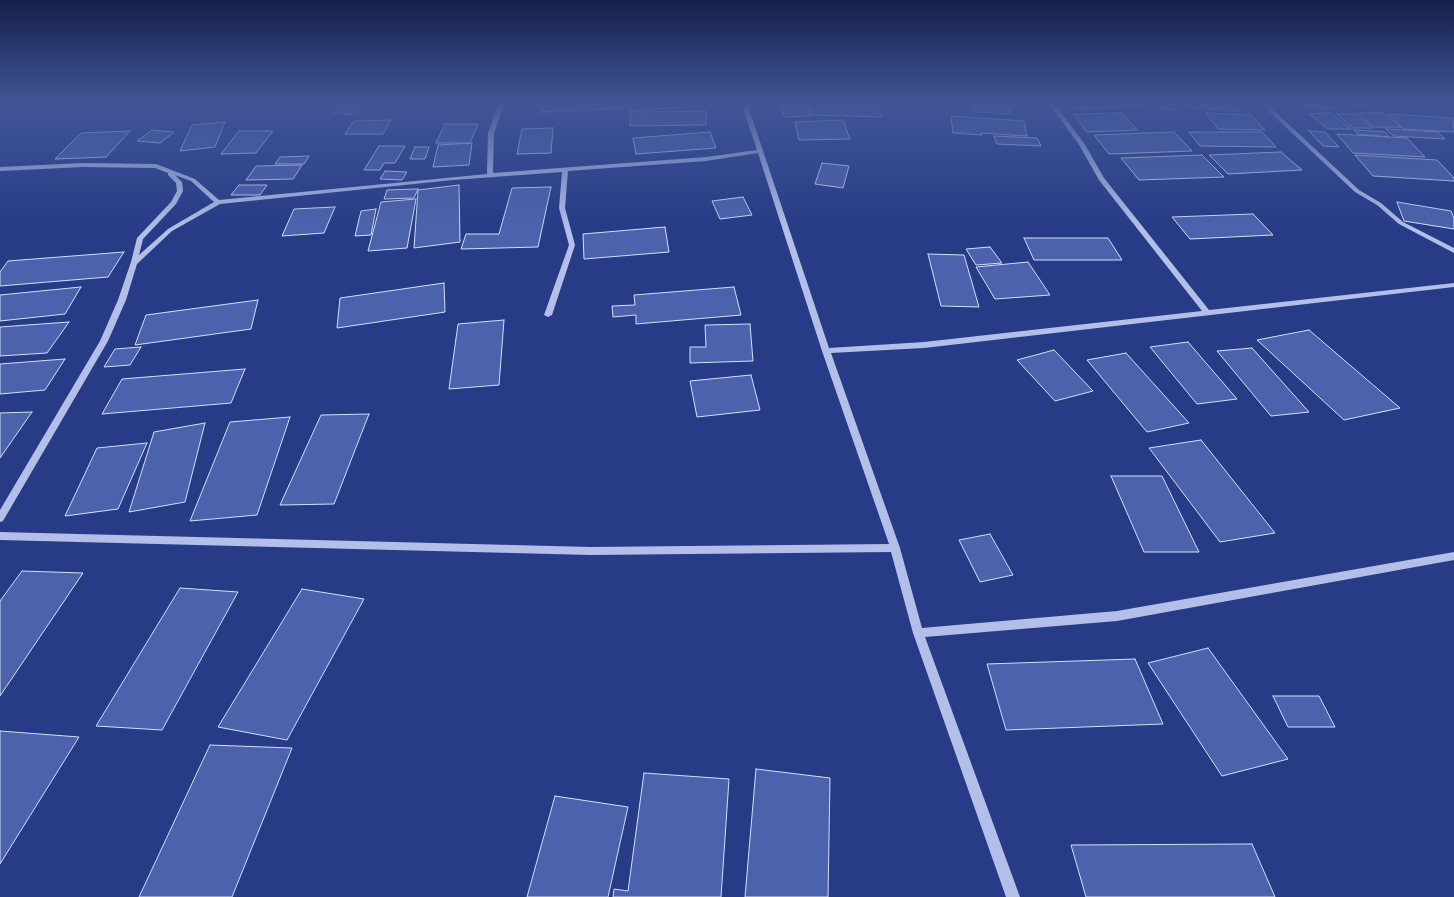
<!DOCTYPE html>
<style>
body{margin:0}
canvas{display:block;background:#273b87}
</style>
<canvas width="1454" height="897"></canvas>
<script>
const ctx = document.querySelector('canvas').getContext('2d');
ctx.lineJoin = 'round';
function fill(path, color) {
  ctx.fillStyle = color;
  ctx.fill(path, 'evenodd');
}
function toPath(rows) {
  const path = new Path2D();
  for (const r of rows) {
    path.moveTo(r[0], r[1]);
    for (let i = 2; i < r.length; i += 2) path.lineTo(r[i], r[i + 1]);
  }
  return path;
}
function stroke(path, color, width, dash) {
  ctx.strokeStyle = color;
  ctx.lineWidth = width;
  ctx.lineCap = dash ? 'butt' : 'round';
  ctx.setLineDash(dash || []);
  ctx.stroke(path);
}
const building = toPath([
 [344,103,361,106,350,115,333,112,344,103],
 [542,103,623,103,624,108,541,112,542,103],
 [627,103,700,103,701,106,628,111,627,103],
 [780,103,807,103,811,116,784,117,780,103],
 [810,103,879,103,882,117,811,115,810,103],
 [973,103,1023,103,1024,107,1009,106,1011,114,974,112,973,103],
 [1070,103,1137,103,1140,107,1074,108,1070,103],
 [1157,103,1177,103,1179,105,1171,105,1173,110,1159,109,1157,103],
 [1184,103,1236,103,1240,111,1186,107,1184,103],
 [1295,103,1365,103,1369,106,1302,109,1295,103],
 [706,111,706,125,630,126,631,112,706,111],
 [1122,113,1137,130,1087,132,1073,114,1122,113],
 [1206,113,1251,115,1265,130,1218,129,1206,113],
 [1331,113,1351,129,1328,129,1309,114,1331,113],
 [1358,113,1384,113,1401,127,1374,127,1358,113],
 [1337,114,1356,114,1373,128,1353,128,1337,114],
 [1389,114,1453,118,1454,132,1403,129,1389,114],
 [951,116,1024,121,1027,136,981,133,982,135,953,133,951,116],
 [391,120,383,134,345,134,354,121,391,120],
 [843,120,850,139,799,140,795,122,843,120],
 [225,122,215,147,180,151,192,125,225,122],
 [445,124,478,124,470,143,436,143,445,124],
 [553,128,551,153,517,154,522,129,553,128],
 [1386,129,1438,132,1445,139,1394,136,1386,129],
 [152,130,174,132,160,143,137,141,152,130],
 [1354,130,1385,132,1389,137,1358,134,1354,130],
 [130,131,106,157,55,159,81,133,130,131],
 [239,131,273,131,256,153,221,154,239,131],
 [1309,131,1325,132,1339,147,1323,146,1309,131],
 [710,132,716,148,636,154,633,138,710,132],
 [1174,132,1192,151,1109,154,1094,135,1174,132],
 [1189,132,1262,132,1276,147,1200,146,1189,132],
 [1337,134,1407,138,1425,157,1353,153,1337,134],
 [994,136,1037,138,1041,146,997,144,994,136],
 [472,143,469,165,433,167,438,145,472,143],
 [379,146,405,146,395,163,384,163,380,170,364,170,379,146],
 [415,147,429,147,425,159,410,159,415,147],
 [1281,152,1302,170,1228,174,1209,155,1281,152],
 [1202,155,1224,177,1139,180,1121,158,1202,155],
 [1355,155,1437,160,1454,178,1454,181,1373,176,1355,155],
 [309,156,304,164,275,164,280,157,309,156],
 [822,163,849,166,843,188,815,184,822,163],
 [302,165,293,179,246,180,256,166,302,165],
 [385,171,407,172,402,180,380,179,385,171],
 [239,185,267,185,260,195,231,195,239,185],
 [459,185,460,242,414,248,418,190,459,185],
 [551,187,538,247,461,249,466,234,499,234,512,188,551,187],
 [418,189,414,198,384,199,387,190,418,189],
 [743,197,752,215,720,219,712,201,743,197],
 [416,199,407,248,368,251,381,202,416,199],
 [1397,202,1451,211,1454,218,1454,229,1404,221,1397,202],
 [335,207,324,233,282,236,294,209,335,207],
 [376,209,371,235,355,236,361,211,376,209],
 [1253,214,1273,235,1190,239,1172,217,1253,214],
 [665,227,669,252,584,259,583,234,665,227],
 [1024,238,1108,238,1122,260,1034,260,1024,238],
 [990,247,1002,263,976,265,966,249,990,247],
 [124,252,108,277,0,286,0,272,8,261,124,252],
 [928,254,964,255,979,307,941,306,928,254],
 [1028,262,1050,295,995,299,976,267,1028,262],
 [444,283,445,312,337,328,340,298,444,283],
 [81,287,65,314,0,321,0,295,81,287],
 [734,287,741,315,636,324,636,315,613,317,612,306,635,305,634,295,734,287],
 [258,300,251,329,135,345,146,315,258,300],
 [504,320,499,385,449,389,458,324,504,320],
 [69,322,47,353,0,356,0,327,69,322],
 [750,324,753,361,690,363,690,347,706,347,705,325,750,324],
 [1309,330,1400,408,1344,420,1257,340,1309,330],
 [1188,342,1237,399,1197,404,1150,347,1188,342],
 [141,347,130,365,104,367,115,349,141,347],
 [1252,348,1309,412,1271,416,1217,351,1252,348],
 [1054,350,1093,391,1055,401,1017,360,1054,350],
 [1126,353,1189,423,1147,432,1087,360,1126,353],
 [65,359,45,390,0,394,0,364,65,359],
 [245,369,231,403,102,414,122,379,245,369],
 [751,375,760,410,697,417,690,381,751,375],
 [32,412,0,458,0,413,32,412],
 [369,414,334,504,280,505,321,415,369,414],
 [290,417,257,515,190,521,230,422,290,417],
 [205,423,185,502,129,512,154,432,205,423],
 [1201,440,1275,533,1220,542,1149,448,1201,440],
 [147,443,118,509,65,516,97,448,147,443],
 [1111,476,1162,476,1199,552,1144,552,1111,476],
 [990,534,1013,575,980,582,959,540,990,534],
 [22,571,83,573,0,696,0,601,22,571],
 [180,588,238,592,162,730,96,726,180,588],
 [302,589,364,599,287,740,218,727,302,589],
 [1208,648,1288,759,1222,776,1148,663,1208,648],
 [1135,659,1163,724,1006,730,987,664,1135,659],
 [1273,696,1319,696,1335,727,1288,727,1273,696],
 [0,731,79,737,0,864,0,731],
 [210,745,292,748,232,897,139,897,210,745],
 [756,769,830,778,828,897,745,897,756,769],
 [644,773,729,779,721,897,613,897,614,889,628,891,644,773],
 [555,796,628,807,608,897,527,897,555,796],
 [1252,844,1275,897,1086,897,1071,845,1252,844]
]);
const minor = toPath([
 [499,103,505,103,494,133,493,173,706,157,757,150,741,103,747,103,829,348,924,342,1202,311,1099,180,1078,143,1048,103,1054,103,1084,143,1104,178,1209,310,1454,283,1454,287,924,348,831,353,900,548,922,628,1117,611,1454,552,1454,560,1117,621,925,637,1020,897,1006,897,913,633,891,552,591,555,0,540,0,532,591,547,889,544,822,351,758,153,706,161,568,171,565,208,575,245,552,315,548,317,544,315,569,245,559,208,562,172,453,180,220,204,172,231,137,264,126,300,108,341,3,521,0,522,0,510,100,341,118,300,131,262,137,238,171,202,177,191,176,183,168,175,168,173,155,168,83,167,0,171,0,167,83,163,156,164,195,179,219,200,487,174,488,133,499,103],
 [175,175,191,181,214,202,168,229,139,255,143,239,176,204,183,191,182,182,175,175],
 [1260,103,1266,103,1359,190,1381,203,1403,222,1454,248,1454,253,1399,224,1377,205,1355,192,1260,103]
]);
fill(building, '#4c62ac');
stroke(building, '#d6def6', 1);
fill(minor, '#b3bfe8');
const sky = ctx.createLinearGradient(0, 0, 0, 229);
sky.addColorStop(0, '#15204a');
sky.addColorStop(0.45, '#415596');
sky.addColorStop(1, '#41559600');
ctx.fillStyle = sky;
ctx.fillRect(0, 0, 1454, 229);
</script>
